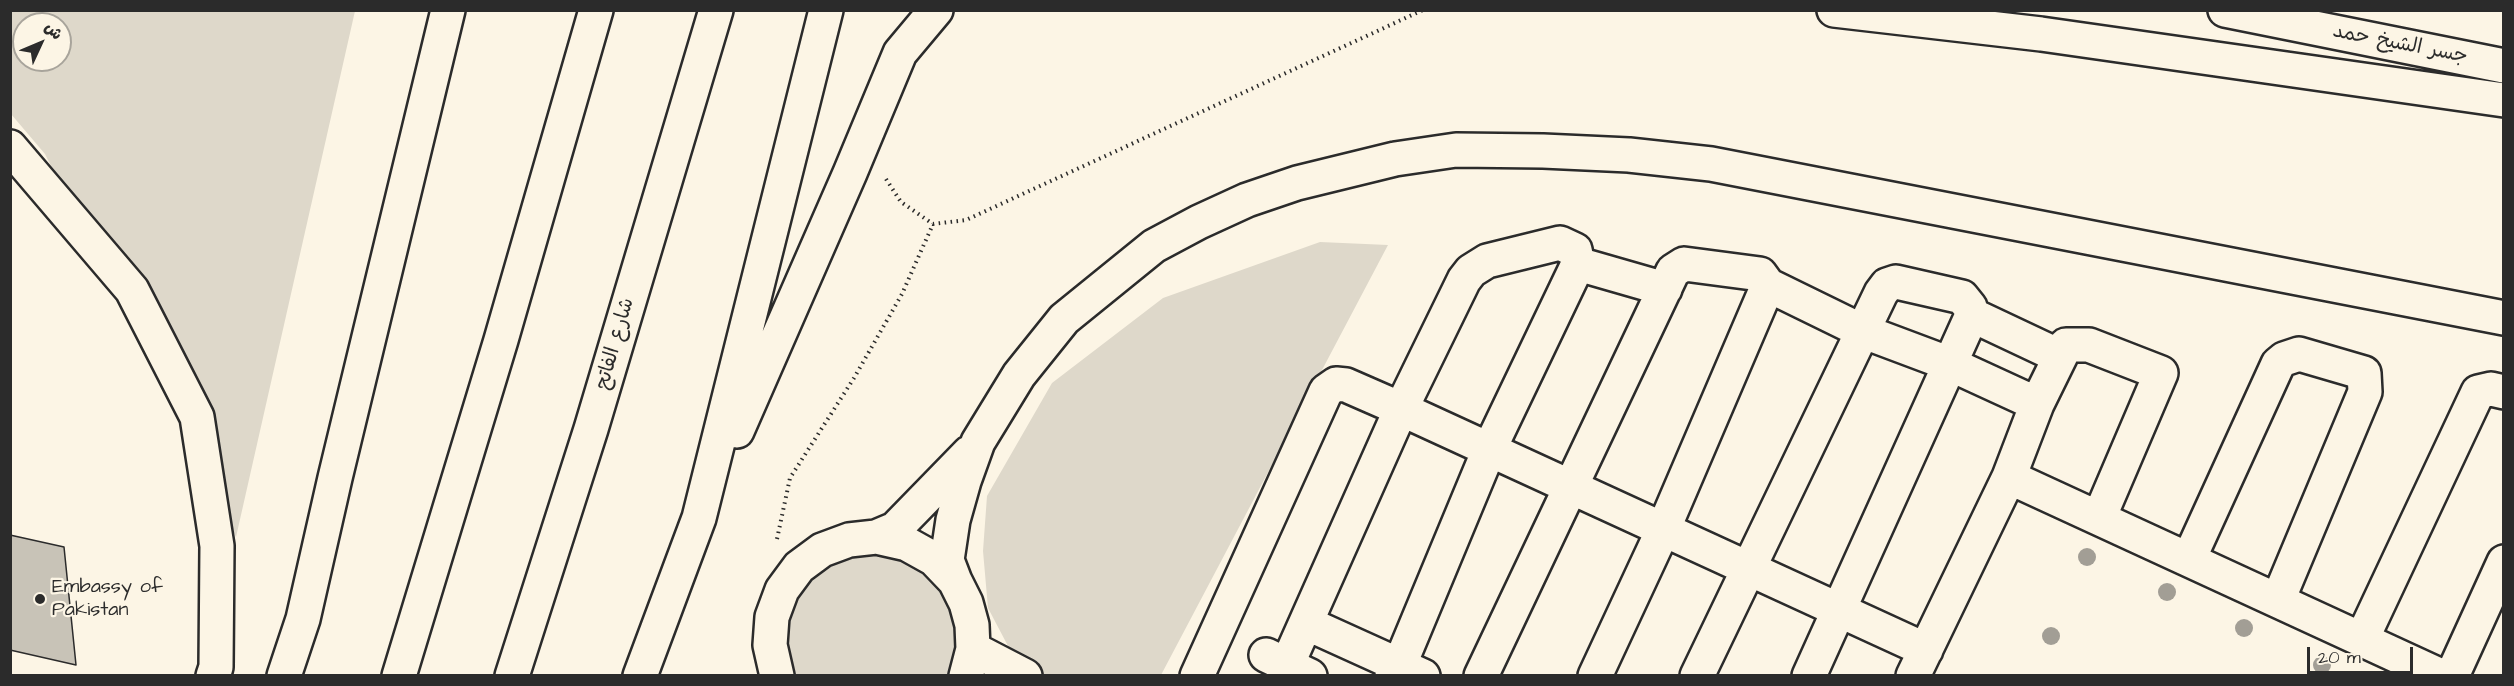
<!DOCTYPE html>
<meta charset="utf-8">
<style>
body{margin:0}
#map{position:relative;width:2514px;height:686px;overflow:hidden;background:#fcf5e5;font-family:"Architects Daughter","Playpen Sans Arabic",sans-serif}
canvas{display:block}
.frame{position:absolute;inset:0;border:12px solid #2b2b2b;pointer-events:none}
.north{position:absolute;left:12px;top:12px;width:60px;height:60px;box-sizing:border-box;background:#fcf5e5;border:2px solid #a8a49b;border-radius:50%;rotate:46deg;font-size:16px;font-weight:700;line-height:24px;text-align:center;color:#2b2b2b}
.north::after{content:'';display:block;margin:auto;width:21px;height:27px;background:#2b2b2b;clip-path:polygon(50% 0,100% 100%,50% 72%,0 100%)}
.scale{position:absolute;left:2307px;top:647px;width:106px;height:27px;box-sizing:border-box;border:3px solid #2b2b2b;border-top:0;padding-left:8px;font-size:18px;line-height:21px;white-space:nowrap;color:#2b2b2b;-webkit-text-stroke:4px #fcf5e5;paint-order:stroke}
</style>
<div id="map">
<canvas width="2514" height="686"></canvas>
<div class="frame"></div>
<div class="north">ش</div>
<div class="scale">20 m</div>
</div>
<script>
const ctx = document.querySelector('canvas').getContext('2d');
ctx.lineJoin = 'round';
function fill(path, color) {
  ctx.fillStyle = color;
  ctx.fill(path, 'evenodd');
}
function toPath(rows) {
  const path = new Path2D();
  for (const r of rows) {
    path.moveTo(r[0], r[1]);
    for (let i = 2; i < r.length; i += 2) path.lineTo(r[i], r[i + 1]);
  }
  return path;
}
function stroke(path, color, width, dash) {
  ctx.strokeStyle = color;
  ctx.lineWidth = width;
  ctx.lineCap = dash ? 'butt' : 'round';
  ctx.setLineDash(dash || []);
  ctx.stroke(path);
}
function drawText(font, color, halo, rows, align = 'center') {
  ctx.font = font + ' "Architects Daughter","Playpen Sans Arabic",sans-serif';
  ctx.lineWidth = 4.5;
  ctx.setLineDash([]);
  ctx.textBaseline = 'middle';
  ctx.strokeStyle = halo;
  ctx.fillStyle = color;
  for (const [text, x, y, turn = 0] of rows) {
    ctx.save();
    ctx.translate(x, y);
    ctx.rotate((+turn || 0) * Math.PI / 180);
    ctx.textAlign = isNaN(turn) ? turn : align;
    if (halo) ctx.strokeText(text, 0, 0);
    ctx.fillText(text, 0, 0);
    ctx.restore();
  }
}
const green = toPath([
 [10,11,355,11,236,537,45,154,11,114],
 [24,24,60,24,60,60,24,60],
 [1320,242,1388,245,1161,675,1043,674,1008,646,988,608,983,551,987,496,1052,383,1163,298],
 [882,555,911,563,933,579,950,601,958,627,959,654,952,675,794,675,786,645,790,615,803,588,825,568,852,556]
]);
const building = toPath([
 [10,535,64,547,76,665,10,650,10,535]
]);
const path = toPath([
 [886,179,901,202,933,224,966,220,1423,10],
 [777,539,790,478,854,378,902,294,933,224]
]);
const minor = toPath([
 [1578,264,1665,289],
 [1768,285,1862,331,1950,364,2037,404],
 [1972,315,2059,356],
 [2009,477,2441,676],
 [876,537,895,529,969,453],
 [2189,559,2278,364,2284,359,2299,354,2364,373,2365,392,2278,600],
 [955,581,947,560,953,520,964,481,978,442,1019,375,1064,319,1154,246,1199,222,1247,200,1297,183,1395,159,1456,150,1543,151,1629,155,1711,164,2504,318],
 [1306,623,1423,676],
 [2362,639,2478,392,2491,389,2504,392],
 [973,649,1025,676],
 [1266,655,1310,676],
 [1287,665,1401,409,1464,280,1471,271,1487,261,1560,243,1575,250,1578,264,1489,450,1400,664,1392,676],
 [777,676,770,645,772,617,782,590,799,567,822,550,849,540,876,537,907,544,934,559,955,581,966,603,972,625,973,649,966,676],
 [1197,676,1326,391,1336,384,1346,385,1401,409,1926,650],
 [1481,676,1673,271,1684,264,1760,274,1768,285,1663,530,1595,676],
 [1697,676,1881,293,1887,285,1896,282,1962,297,1970,307,1972,315,1809,676],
 [1913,676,2009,477,2037,404,2066,345,2089,345,2161,373,2099,518],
 [2452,676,2504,562]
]);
const major = toPath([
 [1834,10,2041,34,2504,100],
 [2225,10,2504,66],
 [10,147,132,290,197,417,217,546,216,667,213,676],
 [737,431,850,173,900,53,936,10],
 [284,676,303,619,335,478,448,10],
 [399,676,501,340,596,10],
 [512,676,591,429,716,10],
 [640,676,699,518,826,10]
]);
const trees = [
 [2087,557],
 [2167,592],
 [2244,628],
 [2051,636],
 [2322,665]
];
const markers = [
 [40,599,6,"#2b2b2b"]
];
const streetNames = [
 ["جسر الشيخ حمد",2400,45,11],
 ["شارع الفاتح",616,344,-74]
];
const poiNames = [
 ["Embassy of",52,588],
 ["Pakistan",52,611]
];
fill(green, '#ded8ca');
fill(building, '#c8c3b7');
stroke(building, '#2b2b2b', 1.5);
stroke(minor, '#2b2b2b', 38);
stroke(major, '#2b2b2b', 38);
stroke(path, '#2b2b2b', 4, [1.5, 4.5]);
stroke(minor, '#fcf5e5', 33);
stroke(major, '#fcf5e5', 33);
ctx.fillStyle = '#a29e95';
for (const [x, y] of trees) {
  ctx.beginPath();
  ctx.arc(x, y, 9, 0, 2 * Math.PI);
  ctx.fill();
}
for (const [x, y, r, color] of markers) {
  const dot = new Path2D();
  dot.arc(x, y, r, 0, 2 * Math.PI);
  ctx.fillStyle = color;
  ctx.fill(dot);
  stroke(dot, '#fcf5e5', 2);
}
drawText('20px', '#2b2b2b', '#fcf5e5', streetNames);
drawText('20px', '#2b2b2b', '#fcf5e5', poiNames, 'left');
</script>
